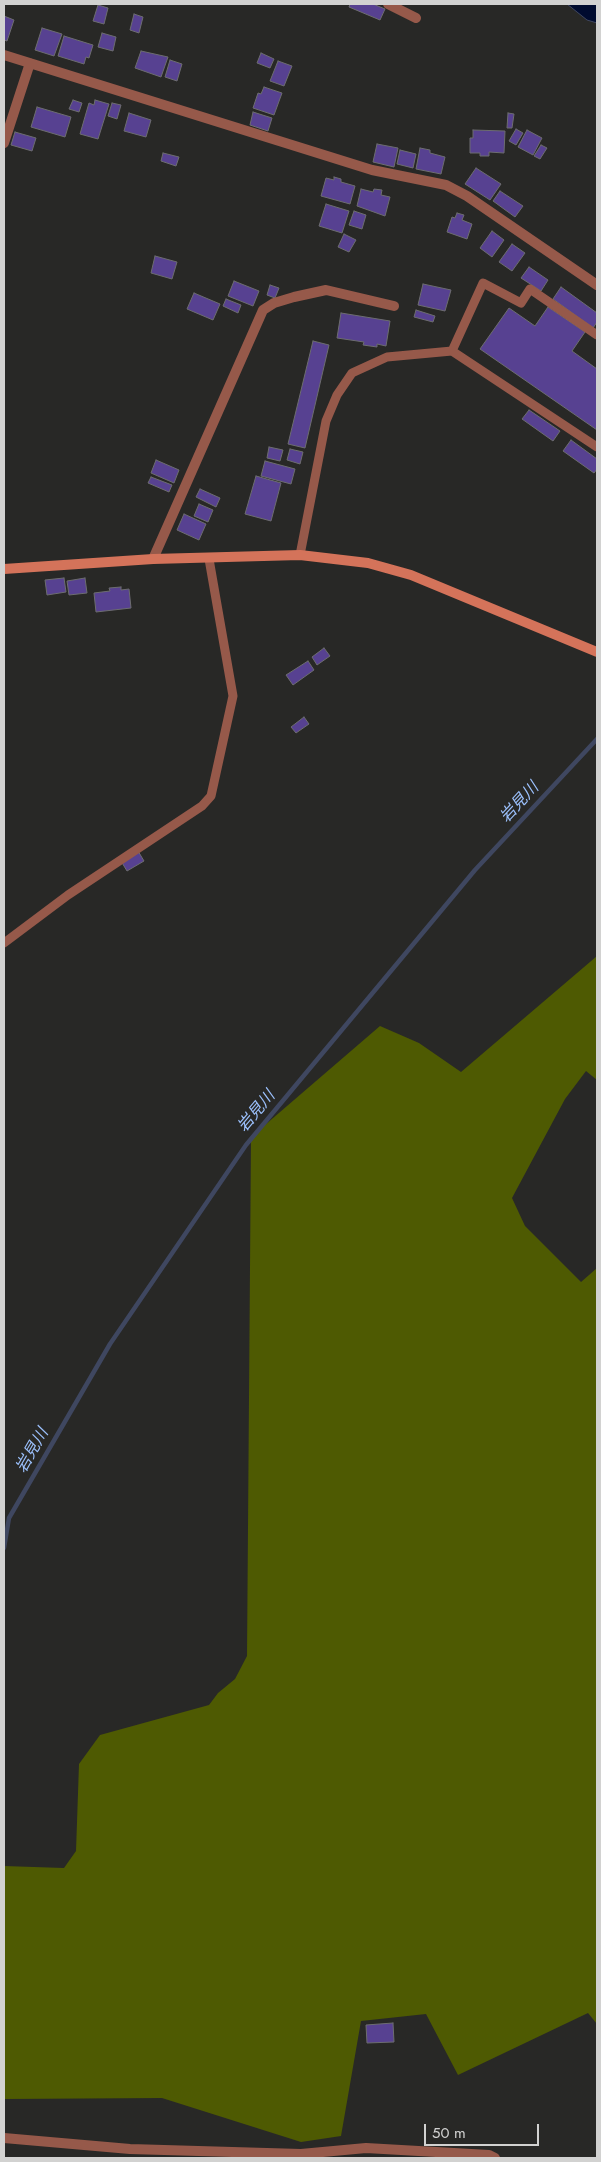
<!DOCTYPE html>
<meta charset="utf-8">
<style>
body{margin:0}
#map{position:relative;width:601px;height:2162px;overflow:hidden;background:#282826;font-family:Jost,sans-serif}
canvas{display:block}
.frame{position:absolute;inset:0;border:5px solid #d2d2d1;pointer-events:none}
.scale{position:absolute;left:424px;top:2124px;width:115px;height:22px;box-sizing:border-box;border:2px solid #d2d2d1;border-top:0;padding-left:6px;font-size:15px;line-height:18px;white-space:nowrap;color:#d2d2d1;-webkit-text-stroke:4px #282826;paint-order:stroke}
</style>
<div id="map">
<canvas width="601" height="2162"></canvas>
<div class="frame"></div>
<div class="scale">50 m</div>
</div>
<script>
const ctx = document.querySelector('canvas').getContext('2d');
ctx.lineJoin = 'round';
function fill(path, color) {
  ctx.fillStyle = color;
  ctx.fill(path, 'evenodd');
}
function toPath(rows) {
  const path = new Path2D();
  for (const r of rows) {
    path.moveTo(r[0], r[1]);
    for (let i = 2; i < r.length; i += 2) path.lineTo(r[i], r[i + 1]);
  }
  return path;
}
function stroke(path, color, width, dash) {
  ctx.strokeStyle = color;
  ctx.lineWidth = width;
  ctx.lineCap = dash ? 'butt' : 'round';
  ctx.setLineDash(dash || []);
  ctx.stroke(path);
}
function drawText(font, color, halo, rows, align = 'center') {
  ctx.font = font + ' Jost,"Noto Sans JP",sans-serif';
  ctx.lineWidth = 4;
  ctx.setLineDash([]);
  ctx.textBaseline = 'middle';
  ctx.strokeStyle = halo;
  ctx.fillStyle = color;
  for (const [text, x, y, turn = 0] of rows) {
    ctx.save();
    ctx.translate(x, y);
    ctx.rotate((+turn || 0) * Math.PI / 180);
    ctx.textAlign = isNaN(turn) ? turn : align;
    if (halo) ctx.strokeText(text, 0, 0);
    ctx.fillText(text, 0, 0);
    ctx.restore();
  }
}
const forest = toPath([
 [597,956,597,1080,586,1071,565,1099,512,1198,525,1226,581,1282,597,1268,597,2024,588,2013,458,2075,426,2014,361,2021,341,2136,301,2142,162,2098,4,2099,4,1866,64,1868,76,1851,79,1764,100,1735,209,1705,218,1693,235,1679,247,1656,251,1137,380,1026,419,1043,461,1072]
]);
const water = toPath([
 [567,4,597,4,597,23,587,20,567,4]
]);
const stream = toPath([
 [4,1548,9,1518,110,1344,246,1145,475,870,597,739]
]);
const building = toPath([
 [350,4,373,4,385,9,380,20,349,7,350,4],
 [98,5,108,8,104,24,93,21,98,5],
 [134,14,143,17,139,33,130,30,134,14],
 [4,16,14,20,7,41,4,40,4,16],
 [42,28,62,34,54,56,35,50,42,28],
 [102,33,116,37,113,51,98,47,102,33],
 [64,36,93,45,89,58,86,57,84,64,58,56,64,36],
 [141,51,168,57,161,77,135,68,141,51],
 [261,53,274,59,270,68,257,63,261,53],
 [170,60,182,64,177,81,165,77,170,60],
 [278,61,292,66,284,86,270,81,278,61],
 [264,87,282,93,274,115,253,108,258,93,261,94,264,87],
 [73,100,82,103,79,112,69,109,73,100],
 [95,100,109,104,98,139,80,134,89,103,94,105,95,100],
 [112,103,121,105,117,119,108,116,112,103],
 [37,107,71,117,65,137,31,127,37,107],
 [253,112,272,118,268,131,250,125,253,112],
 [129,113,151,120,146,137,124,131,129,113],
 [508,113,514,114,512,128,507,128,508,113],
 [516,129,523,133,516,145,509,141,516,129],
 [473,130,505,131,504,153,489,152,489,156,480,156,480,153,470,153,470,138,473,138,473,130],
 [527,130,542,138,533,155,518,147,527,130],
 [15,132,36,138,32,151,11,145,15,132],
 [377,144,398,148,394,167,373,162,377,144],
 [541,145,547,148,540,159,534,156,541,145],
 [420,148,430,150,430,153,445,157,441,174,416,169,420,148],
 [400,150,416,154,413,168,397,164,400,150],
 [163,153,179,157,176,166,161,161,163,153],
 [476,168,501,184,490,200,465,184,476,168],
 [334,177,341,179,341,182,355,186,350,204,321,196,326,178,334,180,334,177],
 [361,189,373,192,374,189,382,190,381,195,390,197,385,216,357,206,361,189],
 [500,191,523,206,515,217,493,201,500,191],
 [326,204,349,211,342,233,319,226,326,204],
 [354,211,366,215,362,229,349,225,354,211],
 [457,213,464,215,462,220,472,224,467,239,447,232,452,217,455,218,457,213],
 [492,231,504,240,492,257,480,248,492,231],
 [344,234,356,240,349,252,338,247,344,234],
 [512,244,525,253,512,271,499,262,512,244],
 [155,256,177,262,172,279,151,273,155,256],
 [529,267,548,280,541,291,521,278,529,267],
 [234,281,259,291,253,306,228,296,234,281],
 [423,284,451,290,445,311,418,305,423,284],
 [270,285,279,288,275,298,267,295,270,285],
 [561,287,597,313,597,322,593,328,553,299,561,287],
 [194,293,220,304,213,320,187,309,194,293],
 [226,299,241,305,238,313,223,306,226,299],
 [548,307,585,332,572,351,597,369,597,430,480,349,509,308,535,326,548,307],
 [416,310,435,316,433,322,414,317,416,310],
 [341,313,390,321,386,346,377,344,377,347,363,345,364,342,337,338,341,313],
 [313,341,329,345,305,448,288,444,313,341],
 [529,410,560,431,553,441,522,419,529,410],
 [571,440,597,459,597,469,594,473,563,451,571,440],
 [269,447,283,450,280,461,267,458,269,447],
 [290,449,303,452,300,464,287,460,290,449],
 [156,460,179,470,174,483,151,473,156,460],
 [265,461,295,469,291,484,261,476,265,461],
 [256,476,281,483,271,521,245,514,256,476],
 [151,477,172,485,169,492,148,483,151,477],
 [200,489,220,498,216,507,196,497,200,489],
 [199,504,213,510,208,522,194,516,199,504],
 [184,514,206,524,199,540,177,530,184,514],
 [64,578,66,592,47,595,45,580,64,578],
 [85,578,87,593,69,595,67,581,85,578],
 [121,587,121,590,129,589,131,608,96,612,94,593,110,591,109,588,121,587],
 [324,648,330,656,317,665,312,657,324,648],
 [308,661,314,670,293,685,286,675,308,661],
 [304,717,309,724,296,733,291,727,304,717],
 [138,851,144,861,127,871,121,861,138,851],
 [393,2023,394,2042,367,2043,366,2025,393,2023]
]);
const lane = toPath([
 [452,351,483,283,521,303,530,289,597,335],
 [300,555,326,421,337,395,352,373,387,357,452,351,597,447],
 [4,943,68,895,202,806,211,796,233,696,209,559]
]);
const street = toPath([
 [388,4,416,18],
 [4,55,372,170,446,185,467,196,597,285],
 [4,143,30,63],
 [153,559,263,310,274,303,294,297,326,290,394,306],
 [4,2138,130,2149,301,2154,366,2148,489,2155,495,2158]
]);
const secondary = toPath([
 [4,569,153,559,300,555,368,563,411,575,597,652]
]);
const waterNames = [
 ["岩見川",520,803,-47],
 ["岩見川",257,1112,-50],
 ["岩見川",33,1451,-60]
];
fill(forest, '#4e5a02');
fill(water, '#000b2f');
stroke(water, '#3f4760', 1);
stroke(stream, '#3f4760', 4.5);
fill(building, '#574191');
stroke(building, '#6d6d70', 1);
stroke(lane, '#96594a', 9);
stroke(street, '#96594a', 10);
stroke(secondary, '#d4735a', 10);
drawText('italic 16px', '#9bc0fc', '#282826', waterNames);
</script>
